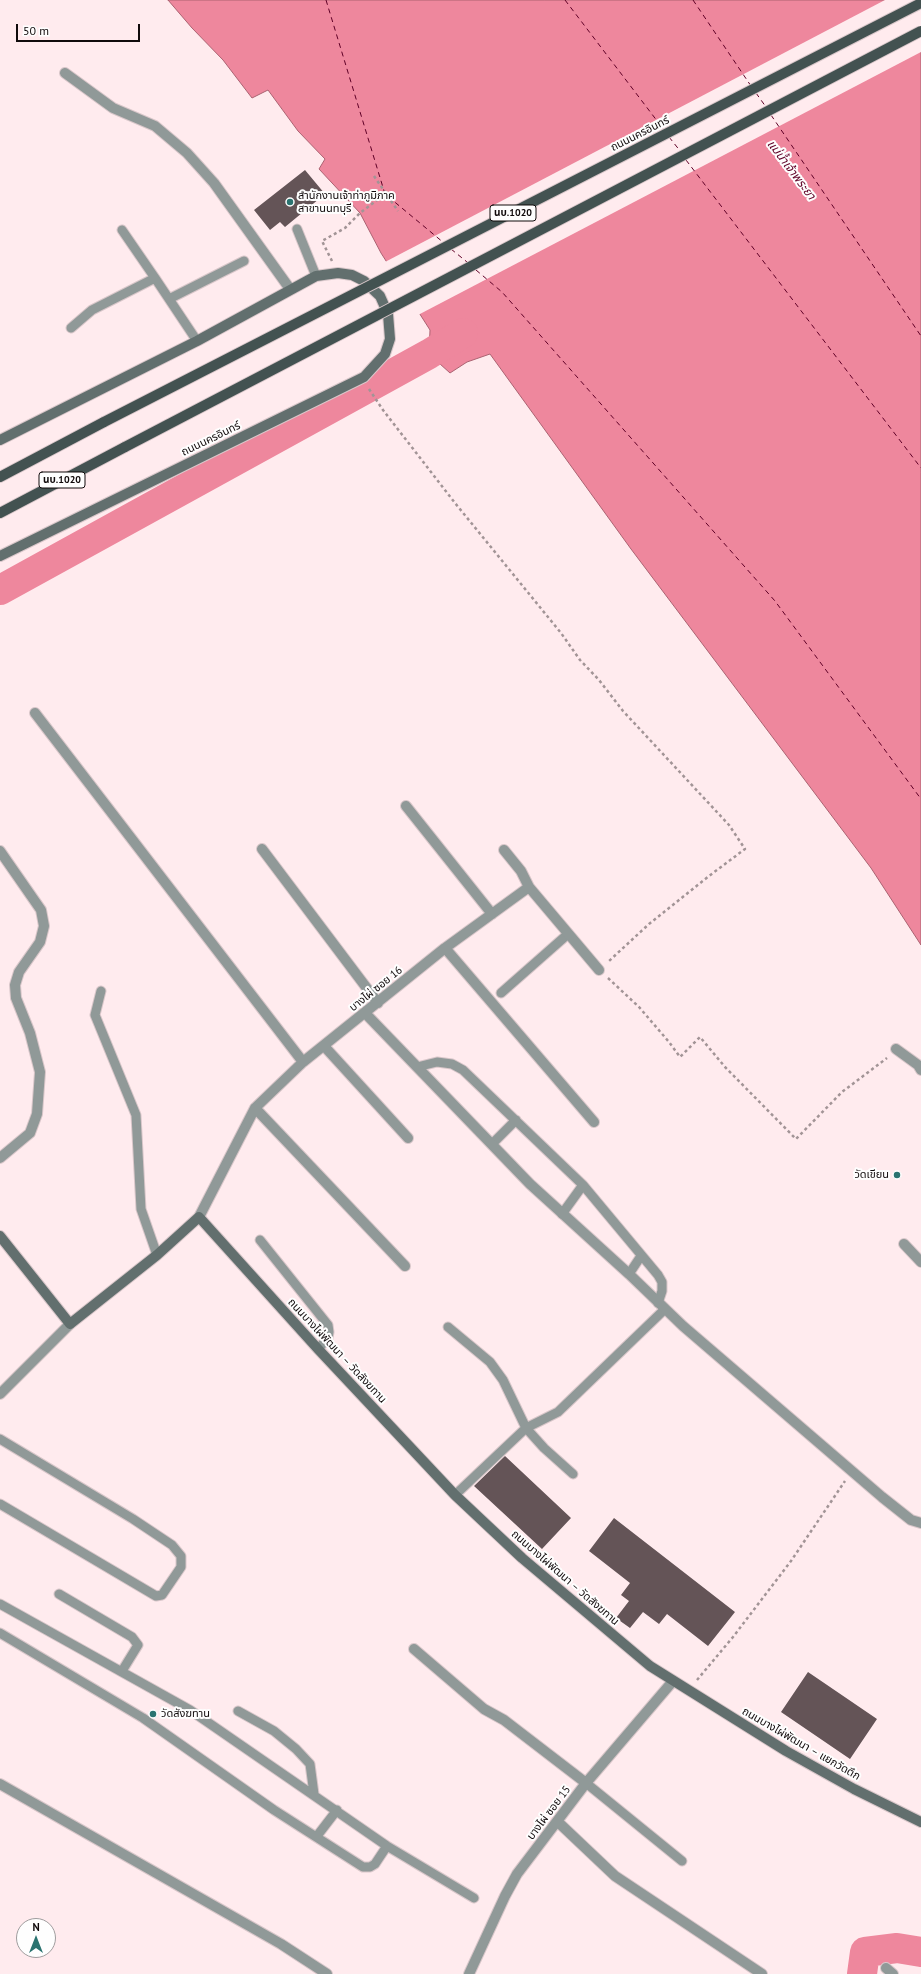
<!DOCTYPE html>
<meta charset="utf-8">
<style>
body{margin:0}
#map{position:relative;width:921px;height:1974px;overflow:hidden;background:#ffebee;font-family:"PT Sans",sans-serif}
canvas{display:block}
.north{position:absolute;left:16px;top:1918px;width:40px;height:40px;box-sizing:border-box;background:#fefefe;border:1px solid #9f9c9d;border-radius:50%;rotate:0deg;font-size:11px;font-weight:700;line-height:16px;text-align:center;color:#100a0b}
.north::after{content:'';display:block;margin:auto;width:14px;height:18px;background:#2a7370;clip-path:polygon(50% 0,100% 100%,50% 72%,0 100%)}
.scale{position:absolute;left:16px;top:24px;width:124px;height:18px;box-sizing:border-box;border:2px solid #100a0b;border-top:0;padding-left:5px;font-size:12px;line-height:14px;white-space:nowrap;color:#100a0b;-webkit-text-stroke:3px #fefefe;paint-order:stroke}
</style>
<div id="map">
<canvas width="921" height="1974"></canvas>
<div class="north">N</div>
<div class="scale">50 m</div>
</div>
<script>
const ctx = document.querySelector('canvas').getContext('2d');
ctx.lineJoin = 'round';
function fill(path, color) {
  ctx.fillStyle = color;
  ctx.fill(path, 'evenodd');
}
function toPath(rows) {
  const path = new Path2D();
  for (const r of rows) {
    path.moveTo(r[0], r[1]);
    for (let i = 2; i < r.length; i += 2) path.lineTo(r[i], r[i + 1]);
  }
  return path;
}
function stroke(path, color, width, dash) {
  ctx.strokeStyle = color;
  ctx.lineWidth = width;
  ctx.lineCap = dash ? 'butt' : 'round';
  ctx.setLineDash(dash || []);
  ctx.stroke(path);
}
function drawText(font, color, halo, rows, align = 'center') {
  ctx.font = font + ' "PT Sans","Noto Sans Thai",sans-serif';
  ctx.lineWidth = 4;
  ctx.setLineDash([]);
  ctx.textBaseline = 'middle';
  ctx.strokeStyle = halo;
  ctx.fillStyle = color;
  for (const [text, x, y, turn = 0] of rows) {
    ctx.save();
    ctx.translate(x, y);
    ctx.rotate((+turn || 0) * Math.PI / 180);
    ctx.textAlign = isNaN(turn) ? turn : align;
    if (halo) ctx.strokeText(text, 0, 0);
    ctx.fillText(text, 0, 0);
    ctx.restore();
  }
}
const water = toPath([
 [168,0,921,0,921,945,871,868,631,549,490,354,467,362,450,373,429,354,430,330,381,253,360,213,319,169,325,159,298,131,268,90,252,98,223,60,192,28,168,0]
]);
const pier = toPath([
 [885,0,921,0,921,52,418,315,385,262]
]);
const river = toPath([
 [0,590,429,354,463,333],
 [862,1974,865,1952,897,1948,921,1952]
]);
const ferry = toPath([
 [326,0,385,194,444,243],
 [565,0,664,130],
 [693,0,751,86],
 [756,93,766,107],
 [771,115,921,336],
 [669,137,681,152],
 [686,160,921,468],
 [451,249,467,262],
 [476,270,502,292,775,601,921,799]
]);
const building = toPath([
 [305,170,325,194,285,227,280,222,270,230,254,210],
 [505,1456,571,1518,542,1549,474,1486],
 [614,1518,735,1612,708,1646,667,1614,659,1624,643,1612,630,1628,616,1618,629,1601,621,1595,630,1583,589,1551],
 [808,1672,877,1719,850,1759,781,1712]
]);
const path = toPath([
 [374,176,398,211],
 [332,261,322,241,345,228,360,213,385,194],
 [369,389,383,410,455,503,561,633,580,660,599,680,623,711,729,825,745,849,709,876,649,924,609,961],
 [608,978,639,1007,669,1042,680,1057,700,1037,725,1067,796,1139,842,1092,887,1058],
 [697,1680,733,1637,791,1561,845,1481]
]);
const lane = toPath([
 [297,229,316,276],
 [122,230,155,278],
 [169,299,244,261],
 [71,328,92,310,155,278,197,341],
 [101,991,95,1015,136,1115,141,1209,157,1255],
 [501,993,568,934],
 [417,1067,437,1062,452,1064,463,1070,583,1185,658,1275,662,1282,662,1291,658,1303],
 [492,1144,516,1120],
 [562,1214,583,1185],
 [260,1240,328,1325,329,1332,328,1338,318,1349],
 [629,1274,641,1256],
 [448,1327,490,1362,503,1380,526,1428,455,1495],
 [0,1439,133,1519,172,1545,181,1556,181,1567,162,1595,156,1596,0,1504],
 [573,1474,544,1448,526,1428,558,1412,665,1309],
 [59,1594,132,1637,138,1645,122,1671],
 [0,1604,190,1710,387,1846,474,1898],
 [0,1633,143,1718,274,1810,363,1867,370,1867,375,1864,387,1846],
 [238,1711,274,1731,296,1749,310,1764,314,1794],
 [586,1783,682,1861],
 [317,1836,337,1810]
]);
const street = toPath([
 [65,73,113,108,155,126,187,153,214,183,290,289],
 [35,713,303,1062],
 [406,806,492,914],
 [262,849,378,1003],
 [504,850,521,871,529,887],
 [0,851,41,910,44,926,40,942,19,972,15,985,16,998,30,1033,40,1072,37,1114,30,1133,0,1158],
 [445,948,594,1122],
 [365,1013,530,1184,629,1274,683,1326,882,1497,911,1520,921,1523],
 [324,1046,408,1138],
 [896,1049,918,1065,921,1070],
 [255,1108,405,1266],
 [199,1217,255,1108,303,1062,445,948,529,887,599,970],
 [904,1244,921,1262],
 [0,1394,70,1324],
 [414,1649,484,1709,504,1720,586,1783],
 [0,1784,281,1944,327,1974],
 [558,1822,615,1876,762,1974],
 [886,1968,893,1974],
 [469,1974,505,1896,517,1874,586,1783,673,1681]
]);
const secondary = toPath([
 [0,440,197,341,316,276,338,273,352,275,364,281,380,296,388,314,390,339,385,354,364,377,0,556],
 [0,1236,70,1324,157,1255,199,1217,318,1349,455,1495,522,1558,650,1666,786,1751,854,1789,921,1822]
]);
const primary = toPath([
 [0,477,104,422],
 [0,513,125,447]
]);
const primaryBridge = toPath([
 [104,422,921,3],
 [125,447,921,31]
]);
const markers = [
 [290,202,4,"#2a7370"],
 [897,1175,4,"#2a7370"],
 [153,1714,4,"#2a7370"]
];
const shields = [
 [513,213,46],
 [62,480,46]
];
const shieldNames = [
 ["นบ.1020",513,213],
 ["นบ.1020",62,480]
];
const streetNames = [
 ["ถนนนครอินทร์",640,134,-27],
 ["ถนนนครอินทร์",211,439,-26],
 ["บางไผ่ ซอย 16",376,989,-39],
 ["ถนนบางไผ่พัฒนา – วัดสังฆทาน",337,1351,47],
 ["ถนนบางไผ่พัฒนา – วัดสังฆทาน",565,1578,41],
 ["ถนนบางไผ่พัฒนา – แยกวัดตึก",801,1744,30],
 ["บางไผ่ ซอย 15",549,1813,-53]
];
const poiNames = [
 ["สำนักงานเจ้าท่าภูมิภาค",298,196],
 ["สาขานนทบุรี",298,209],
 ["วัดเขียน",889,1175,"right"],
 ["วัดสังฆทาน",161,1714]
];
const waterNames = [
 ["แม่น้ำเจ้าพระยา",791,170,53]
];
fill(water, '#ee879d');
stroke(water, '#ab6271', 1);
fill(pier, '#ffebee');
stroke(river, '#ee879d', 30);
stroke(ferry, '#5f0026', 1, [5, 4]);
fill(building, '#645457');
stroke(lane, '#d9c7ca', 11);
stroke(street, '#d9c7ca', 12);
stroke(secondary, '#d9c7ca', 12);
stroke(primary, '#d9c7ca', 12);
stroke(path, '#a29496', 2.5, [3, 3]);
stroke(lane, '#909998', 9);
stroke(street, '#909998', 10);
stroke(secondary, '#626f6e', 10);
stroke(primary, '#435251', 10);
stroke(primaryBridge, '#d9c7ca', 12, []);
stroke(primaryBridge, '#435251', 10);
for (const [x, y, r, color] of markers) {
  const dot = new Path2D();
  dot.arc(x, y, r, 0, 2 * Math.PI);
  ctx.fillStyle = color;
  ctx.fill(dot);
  stroke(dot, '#fefefe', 1.5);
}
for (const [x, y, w] of shields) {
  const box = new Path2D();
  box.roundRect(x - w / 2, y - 8, w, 16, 3);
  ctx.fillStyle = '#fefefe';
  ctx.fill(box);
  stroke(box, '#100a0b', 1);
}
drawText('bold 10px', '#100a0b', null, shieldNames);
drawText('11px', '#100a0b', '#fefefe', streetNames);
drawText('11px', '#100a0b', '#fefefe', poiNames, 'left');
drawText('italic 12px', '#5f0026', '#fefefe', waterNames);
</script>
